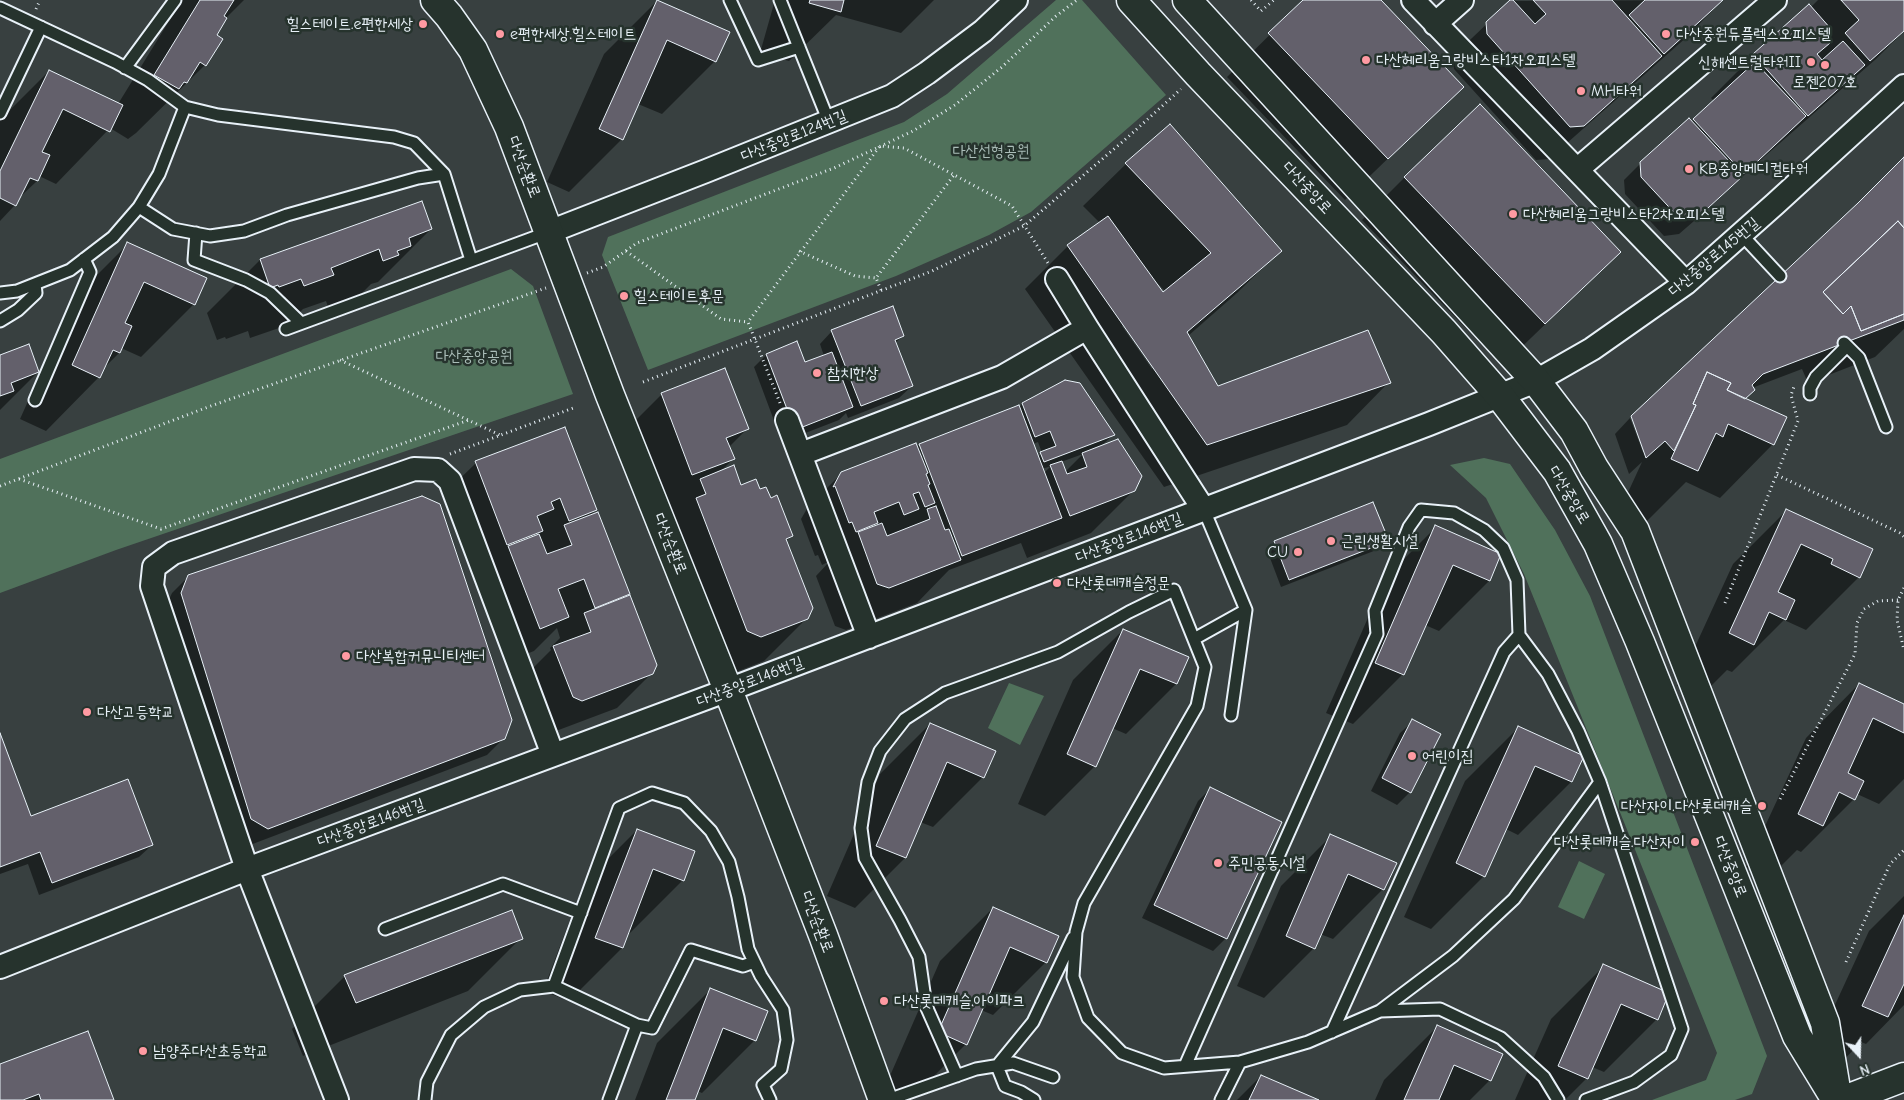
<!DOCTYPE html>
<meta charset="utf-8">
<style>
body{margin:0}
#map{position:relative;width:1904px;height:1100px;overflow:hidden;background:#384040;font-family:"Comic Neue",sans-serif}
canvas{display:block}
.north{position:absolute;left:1834px;top:1030px;width:50px;height:50px;-webkit-text-stroke:4px #26332d;paint-order:stroke;rotate:159deg;font-size:14px;font-weight:700;line-height:20px;text-align:center;color:#e8f1f8}
.north::after{content:'';display:block;margin:auto;width:18px;height:22px;background:#e8f1f8;clip-path:polygon(50% 0,100% 100%,50% 72%,0 100%)}
</style>
<div id="map">
<canvas width="1904" height="1100"></canvas>
<div class="north">N</div>
</div>
<script>
const ctx = document.querySelector('canvas').getContext('2d');
ctx.lineJoin = 'round';
function fill(path, color) {
  ctx.fillStyle = color;
  ctx.fill(path, 'evenodd');
}
function toPath(rows) {
  const path = new Path2D();
  for (const r of rows) {
    path.moveTo(r[0], r[1]);
    for (let i = 2; i < r.length; i += 2) path.lineTo(r[i], r[i + 1]);
  }
  return path;
}
function stroke(path, color, width, dash) {
  ctx.strokeStyle = color;
  ctx.lineWidth = width;
  ctx.lineCap = dash ? 'butt' : 'round';
  ctx.setLineDash(dash || []);
  ctx.stroke(path);
}
function drawText(font, color, halo, rows, align = 'center') {
  ctx.font = font + ' "Comic Neue","Poor Story",sans-serif';
  ctx.lineWidth = 5;
  ctx.setLineDash([]);
  ctx.textBaseline = 'middle';
  ctx.strokeStyle = halo;
  ctx.fillStyle = color;
  for (const [text, x, y, turn = 0] of rows) {
    ctx.save();
    ctx.translate(x, y);
    ctx.rotate((+turn || 0) * Math.PI / 180);
    ctx.textAlign = isNaN(turn) ? turn : align;
    if (halo) ctx.strokeText(text, 0, 0);
    ctx.fillText(text, 0, 0);
    ctx.restore();
  }
}
const green = toPath([
 [1056,0,1082,0,1166,95,1031,212,989,235,896,276,648,370,602,255,608,237,904,122,947,94],
 [511,269,533,286,573,394,116,550,0,593,0,459],
 [1484,458,1510,464,1555,530,1590,596,1767,1056,1752,1094,1735,1100,1652,1100,1706,1080,1717,1053,1524,574,1486,498,1450,465],
 [1009,683,1044,696,1020,745,988,728],
 [1579,861,1605,874,1584,919,1558,907]
]);
const shadow = toPath([
 [182,0,244,0,224,20,215,35,205,65,136,133,128,139,110,128,56,184,39,176,37,181,18,199,15,205,0,221,0,120,49,71,118,104],
 [775,0,934,0,901,33,836,15,789,61,760,53],
 [1305,0,1379,0,1462,87,1345,200,1227,77],
 [1512,0,1512,1,1722,0,1688,36,1549,159,1536,160,1454,69,1452,57],
 [1818,0,1904,0,1904,31,1876,59,1764,157,1701,215,1679,234,1664,236,1625,194,1624,180,1641,163,1692,122,1714,101,1711,98,1754,55,1809,6,1810,8],
 [657,1,715,61,662,114,638,104,622,139,569,192,547,182,604,54],
 [1169,126,1280,251,1237,293,1188,336,1218,388,1389,382,1347,425,1164,487,1025,289,1068,246,1100,223,1083,206,1126,164],
 [1158,284,1166,292,1163,294,1157,285],
 [1124,324,1154,367,1152,369,1122,326],
 [1904,158,1904,329,1875,357,1808,383,1802,369,1752,388,1744,399,1773,444,1720,498,1686,482,1644,524,1619,512,1642,462,1629,474,1615,434,1630,418,1643,452,1856,207],
 [1405,177,1620,252,1502,366,1362,220],
 [421,202,431,229,378,282,371,284,357,298,330,313,326,301,303,309,299,313,291,316,279,328,250,338,248,331,226,339,225,337,217,340,207,313,260,260],
 [128,244,194,304,141,357,121,348,119,353,104,368,99,377,46,431,20,419,75,297],
 [832,331,903,336,895,343,912,386,899,398,848,418,846,413,839,420,782,442,754,367,766,355,797,343,805,364,824,356,820,344],
 [0,356,38,372,0,410],
 [1065,381,1113,435,1100,447,1134,490,1091,533,1027,558,1021,543,949,570,917,603,846,630,835,626,816,576,830,561,822,565,818,555,815,556,801,519,808,507,842,473,917,447,919,445,1019,408,1022,404],
 [1038,442,1042,453,1038,457,1033,444],
 [1083,454,1065,472,1061,462],
 [1051,466,1044,473,1042,469],
 [662,394,747,429,729,447,733,459,720,472,741,486,792,536,786,541,807,618,764,661,718,679,705,674,654,542,658,522,671,509,650,517,619,437],
 [565,428,596,510,589,517,597,514,655,665,652,673,617,708,548,734,520,681,551,650,550,648,560,638,557,628,534,651,506,662,475,581,482,574,473,578,442,496,476,463],
 [1786,511,1859,577,1806,630,1784,620,1732,672,1727,670,1700,697,1677,686,1733,564],
 [1436,527,1500,555,1489,581,1439,631,1425,625,1403,674,1353,724,1326,713,1386,577],
 [1387,541,1379,549,1281,587,1267,550,1275,542],
 [189,576,504,738,487,755,250,845,164,610,172,593],
 [1123,630,1187,658,1176,684,1126,734,1112,728,1095,766,1045,816,1018,804,1073,680],
 [1859,684,1904,705,1904,779,1879,804,1857,794,1854,799,1801,852,1797,850,1769,878,1746,867,1806,738],
 [1413,721,1410,792,1397,805,1371,791,1400,733],
 [930,724,983,777,933,827,920,822,905,858,855,908,827,896,880,774],
 [1518,728,1583,756,1571,782,1518,835,1506,829,1484,876,1431,929,1404,917,1465,781],
 [0,737,31,817,152,845,139,857,39,895,28,864,0,874],
 [1210,789,1226,938,1213,951,1142,918,1198,801],
 [637,830,683,880,630,933,628,933,622,948,569,1001,543,991,584,883],
 [1331,836,1383,889,1333,939,1320,934,1314,948,1264,998,1237,986,1281,886],
 [1904,896,1904,1005,1866,1044,1861,1042,1834,1070,1810,1059,1869,931],
 [993,908,1046,962,993,1015,981,1010,966,1044,913,1097,886,1085,940,961],
 [521,938,468,991,303,1056,292,1029,345,976],
 [1604,966,1657,1019,1604,1072,1592,1067,1587,1078,1565,1100,1515,1100,1551,1019],
 [710,990,755,1040,702,1093,697,1091,694,1100,635,1100,657,1043],
 [1437,1027,1490,1080,1470,1100,1375,1100,1384,1080],
 [0,1065,112,1100,0,1100],
 [1261,1076,1316,1100,1237,1100]
]);
const building = toPath([
 [200,0,234,0,224,16,227,18,217,35,223,39,206,66,200,62,187,83,184,82,179,89,154,75,200,0],
 [657,0,730,32,716,62,667,40,623,140,599,129,657,0],
 [810,0,844,0,841,12,809,3,810,0],
 [1303,0,1381,0,1464,87,1388,159,1268,33,1303,0],
 [1510,0,1513,0,1535,24,1546,14,1533,0,1612,0,1662,56,1584,126,1570,127,1487,34,1486,22,1510,0],
 [1645,0,1723,0,1664,54,1629,15,1645,0],
 [1841,0,1904,0,1904,31,1870,61,1845,33,1859,20,1841,0],
 [1809,4,1831,29,1824,36,1830,43,1817,54,1822,60,1843,41,1865,65,1808,116,1753,54,1809,4],
 [1755,62,1806,116,1744,174,1693,119,1755,62],
 [49,70,123,105,110,132,63,109,42,152,50,155,38,181,30,178,16,206,0,198,0,171,49,70],
 [1480,104,1621,252,1545,324,1404,177,1480,104],
 [1689,118,1743,176,1697,218,1681,220,1641,177,1640,162,1689,118],
 [1170,124,1282,251,1187,332,1218,386,1368,330,1391,383,1207,445,1067,245,1108,216,1163,292,1211,253,1125,163,1170,124],
 [1904,157,1904,228,1898,221,1823,292,1843,314,1851,306,1861,331,1904,314,1904,320,1763,374,1752,385,1755,390,1745,399,1727,390,1731,383,1707,372,1693,404,1696,405,1674,451,1665,441,1646,458,1631,416,1858,203,1904,157],
 [422,201,432,229,409,238,411,246,397,251,399,255,383,261,379,249,331,268,334,275,304,286,301,279,279,287,278,285,270,288,260,259,422,201],
 [1898,221,1904,228,1904,314,1861,331,1851,306,1843,314,1823,292,1898,221],
 [127,242,207,278,195,305,144,282,125,323,132,326,120,353,113,350,100,378,72,365,127,242],
 [893,306,904,336,895,340,913,386,861,406,831,330,893,306],
 [797,341,805,362,832,352,853,407,795,430,766,354,797,341],
 [29,344,39,372,11,383,14,391,0,396,0,355,29,344],
 [725,368,749,429,726,438,735,459,692,475,661,393,725,368],
 [1707,372,1731,383,1727,390,1787,417,1774,445,1728,424,1723,437,1716,433,1698,471,1671,459,1696,405,1693,404,1707,372],
 [1065,380,1080,383,1115,435,1044,462,1040,452,1056,446,1050,431,1035,437,1022,403,1065,380],
 [1019,405,1062,518,962,556,919,444,1019,405],
 [565,427,597,510,569,521,560,498,551,502,554,509,537,516,543,531,507,545,475,461,565,427],
 [1118,439,1142,476,1135,491,1070,516,1050,465,1062,461,1067,474,1087,467,1082,453,1118,439],
 [916,443,928,473,926,474,930,484,928,485,935,503,925,507,919,492,913,494,919,509,904,515,899,502,874,512,878,523,856,532,852,522,849,523,835,486,833,487,841,472,916,443],
 [734,465,741,485,756,479,760,489,766,487,771,498,777,495,793,536,786,539,813,608,808,619,761,637,747,631,696,498,706,494,700,479,734,465],
 [422,496,440,504,512,720,505,739,268,829,251,819,181,593,188,575,422,496],
 [1373,502,1389,541,1289,580,1274,541,1373,502],
 [936,506,945,530,949,529,961,560,889,588,877,584,858,532,882,523,887,536,930,519,927,509,936,506],
 [1786,509,1873,549,1860,578,1831,564,1833,559,1801,544,1778,592,1795,600,1786,620,1769,612,1754,645,1729,633,1786,509],
 [598,512,630,594,595,608,584,579,558,589,569,617,540,629,508,546,539,534,547,554,572,545,564,525,598,512],
 [1435,525,1501,554,1490,581,1453,565,1404,675,1375,663,1435,525],
 [630,595,657,665,653,674,582,701,573,697,553,646,591,632,584,613,630,595],
 [1123,629,1189,657,1177,684,1140,669,1096,767,1067,754,1123,629],
 [1859,683,1904,704,1904,733,1873,718,1848,773,1864,781,1855,800,1839,792,1823,826,1798,814,1859,683],
 [1412,719,1441,734,1411,793,1382,778,1412,719],
 [930,723,996,751,984,778,947,762,906,858,876,846,930,723],
 [1518,726,1584,756,1572,782,1535,766,1485,877,1456,863,1518,726],
 [0,733,31,816,128,779,153,845,52,883,40,852,0,867,0,733],
 [1210,787,1282,822,1227,939,1154,905,1210,787],
 [637,829,695,851,684,881,653,869,623,948,595,938,637,829],
 [1330,834,1397,863,1384,890,1348,874,1315,949,1286,936,1330,834],
 [993,907,1059,936,1047,963,1010,947,967,1045,938,1032,993,907],
 [512,910,523,939,356,1003,344,975,512,910],
 [1904,915,1904,984,1888,1017,1862,1006,1904,915],
 [1603,964,1669,993,1658,1020,1621,1004,1588,1079,1558,1066,1603,964],
 [710,988,768,1011,756,1041,723,1028,695,1100,666,1100,710,988],
 [1437,1025,1503,1054,1491,1081,1454,1065,1439,1100,1404,1100,1437,1025],
 [88,1031,114,1100,41,1100,39,1094,23,1100,0,1100,0,1064,88,1031],
 [1261,1075,1319,1100,1249,1100,1261,1075]
]);
const path = toPath([
 [1251,0,1261,11,1274,0],
 [36,9,40,0],
 [626,251,721,319,748,322],
 [799,251,855,276,876,278],
 [587,273,603,267,637,243,834,168,913,131,955,105,1002,67,1056,16,1077,0],
 [881,290,876,278,954,175],
 [340,360,500,435],
 [643,382,932,271,1024,226,1128,137,1181,89],
 [780,403,748,322,880,146,904,148,1012,206,1048,263],
 [450,454,576,407],
 [1777,475,1900,533,1904,537],
 [19,479,161,529,469,420],
 [0,486,208,407,546,288],
 [1904,588,1898,600,1897,620,1904,650],
 [1725,603,1798,421,1791,395,1795,384],
 [1780,799,1855,654,1857,623,1864,609,1878,601,1898,600],
 [1846,962,1890,864,1904,850]
]);
const service = toPath([
 [730,0,758,60,799,47],
 [780,0,829,122],
 [0,8,115,62,148,80,185,107,218,115,394,137,414,143,444,174,471,260],
 [125,68,175,0],
 [0,113,41,27],
 [139,207,173,229,210,236,244,231,287,215,418,178,444,174],
 [196,233,194,260,246,280,270,293,301,323],
 [1741,234,1780,276],
 [0,293,17,291,70,270,113,237,139,207,159,174,185,107],
 [0,321,18,310,36,293,35,284],
 [286,329,549,232],
 [1844,343,1859,358,1886,427],
 [1810,394,1810,388,1816,377,1847,346],
 [35,400,90,272,84,259],
 [1204,510,1246,610,1231,715],
 [1194,639,1246,610],
 [385,929,503,884,581,913],
 [554,986,619,808,652,793,684,803,711,831,729,862,738,897,748,949,761,976,783,1010,787,1040,781,1069,763,1085,770,1100],
 [1380,1011,1440,1009,1501,1038,1544,1077,1558,1100],
 [1332,1032,1504,652,1519,635],
 [1185,1066,1377,634,1375,611,1409,527,1421,510,1454,513,1484,530,1503,548,1517,580,1519,635,1548,674,1578,731,1600,782,1682,1029,1671,1055,1634,1082,1586,1100],
 [957,1076,926,1006,919,957,900,920,865,858,861,828,868,782,880,751,905,719,945,693,1058,652,1129,612,1174,590,1205,667,1197,706,1084,903,1076,932,1073,977,1088,1018,1122,1053,1164,1068,1240,1062,1308,1042,1380,1011,1453,956,1514,899,1600,782],
 [425,1100,427,1082,451,1035,484,1007,520,990,554,986,637,1025,652,1028,691,950,743,966,754,962],
 [609,1100,637,1025],
 [888,1100,976,1069,1013,1063,1053,1077],
 [1034,1100,1021,1092,1005,1086,997,1066,1033,1022,1073,938],
 [1221,1100,1240,1062]
]);
const minor = toPath([
 [1413,0,1686,283],
 [1435,24,1462,0],
 [1578,169,1775,0],
 [549,232,706,171,892,96,927,73,983,31,1016,0],
 [1057,279,1087,328,1204,510],
 [787,420,869,637],
 [801,454,1002,377,1087,328],
 [0,967,247,869,728,690,1429,424,1536,381,1592,349,1686,283,1775,204,1904,86],
 [337,1100,247,869,152,586,154,567,173,553,414,469,438,470,450,481,553,755]
]);
const tertiary = toPath([
 [435,0,449,16,473,50,509,127,610,395,728,690,823,935,883,1100],
 [1131,0,1198,74,1444,332,1500,396,1557,471,1598,544,1640,642,1797,1036,1836,1100],
 [1187,0,1536,381,1574,431,1594,468,1635,531,1825,1023,1836,1089],
 [1844,1100,1904,1077]
]);
const markers = [
 [423,24,5,"#ff9aa2"],
 [500,34,5,"#ff9aa2"],
 [1666,34,5,"#ff9aa2"],
 [1366,60,5,"#ff9aa2"],
 [1811,62,5,"#ff9aa2"],
 [1825,65,5,"#ff9aa2"],
 [1581,91,5,"#ff9aa2"],
 [1689,169,5,"#ff9aa2"],
 [1513,214,5,"#ff9aa2"],
 [624,296,5,"#ff9aa2"],
 [817,373,5,"#ff9aa2"],
 [1331,541,5,"#ff9aa2"],
 [1298,552,5,"#ff9aa2"],
 [1057,583,5,"#ff9aa2"],
 [346,656,5,"#ff9aa2"],
 [87,712,5,"#ff9aa2"],
 [1412,756,5,"#ff9aa2"],
 [1762,806,5,"#ff9aa2"],
 [1695,842,5,"#ff9aa2"],
 [1218,863,5,"#ff9aa2"],
 [884,1001,5,"#ff9aa2"],
 [143,1051,5,"#ff9aa2"]
];
const poiNames = [
 ["힐스테이트.e편한세상",413,24,"right"],
 ["e편한세상.힐스테이트",510,34],
 ["다산중원듀플렉스오피스텔",1676,34],
 ["다산헤리움그랑비스타1차오피스텔",1376,60],
 ["신해센트럴타워II",1801,62,"right"],
 ["로젠207호",1825,82,"center"],
 ["MH타워",1591,91],
 ["KB중앙메디컬타워",1699,169],
 ["다산헤리움그랑비스타2차오피스텔",1523,214],
 ["힐스테이트후문",634,296],
 ["참치한상",827,373],
 ["근린생활시설",1341,541],
 ["CU",1288,552,"right"],
 ["다산롯데캐슬정문",1067,583],
 ["다산복합커뮤니티센터",356,656],
 ["다산고등학교",97,712],
 ["어린이집",1422,756],
 ["다산자이.다산롯데캐슬",1752,806,"right"],
 ["다산롯데캐슬.다산자이",1685,842,"right"],
 ["주민공동시설",1228,863],
 ["다산롯데캐슬.아이파크",894,1001],
 ["남양주다산초등학교",153,1051]
];
const streetNames = [
 ["다산중앙로124번길",794,136,-22],
 ["다산순환로",524,167,69],
 ["다산중앙로",1307,188,47],
 ["다산중앙로145번길",1714,257,-40],
 ["다산중앙로",1569,495,59],
 ["다산중앙로146번길",1129,538,-21],
 ["다산순환로",670,544,68],
 ["다산중앙로146번길",750,682,-21],
 ["다산중앙로146번길",371,823,-20],
 ["다산중앙로",1730,867,68],
 ["다산순환로",817,922,69]
];
const parkNames = [
 ["다산선형공원",991,151],
 ["다산중앙공원",474,356]
];
fill(green, '#50715b');
fill(shadow, '#0007');
fill(building, '#63606b');
stroke(building, '#e8f1f8', 1);
stroke(service, '#e8f1f8', 15);
stroke(minor, '#e8f1f8', 26);
stroke(tertiary, '#e8f1f8', 31);
stroke(path, '#e8f1f8', 3, [1, 4]);
stroke(service, '#26332d', 11);
stroke(minor, '#26332d', 22);
stroke(tertiary, '#26332d', 28);
for (const [x, y, r, color] of markers) {
  const dot = new Path2D();
  dot.arc(x, y, r, 0, 2 * Math.PI);
  ctx.fillStyle = color;
  ctx.fill(dot);
  stroke(dot, '#26332d', 2);
}
drawText('16px', '#e8f1f8', '#26332d', poiNames, 'left');
drawText('16px', '#e8f1f8', '#26332d', streetNames);
drawText('16px', '#abbeb9', '#26332d', parkNames);
</script>
